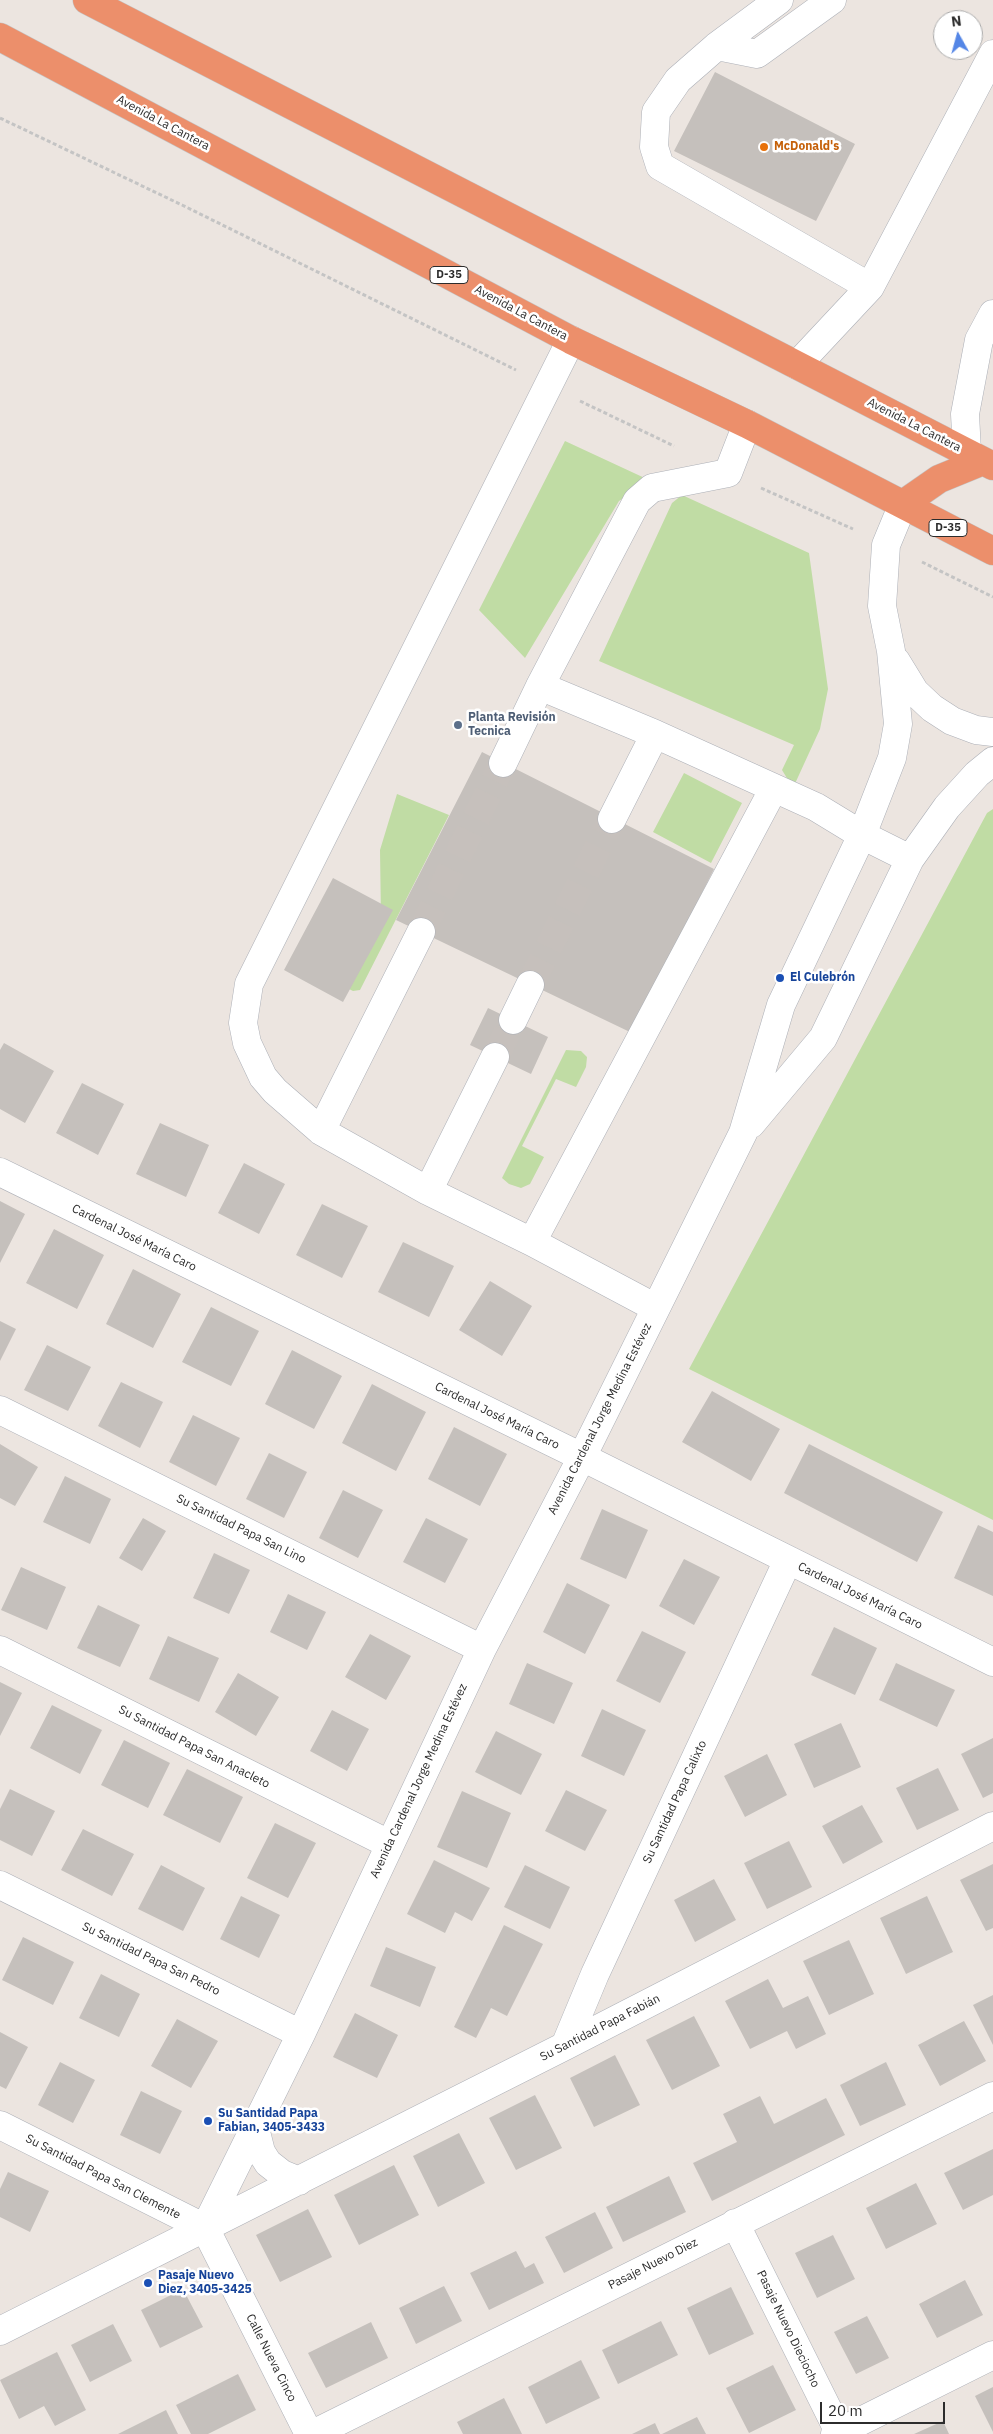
<!DOCTYPE html>
<meta charset="utf-8">
<style>
body{margin:0}
#map{position:relative;width:993px;height:2434px;overflow:hidden;background:#ece5e0;font-family:"IBM Plex Sans",sans-serif}
canvas{display:block}
.north{position:absolute;left:933px;top:10px;width:50px;height:50px;box-sizing:border-box;background:#fff;border:1px solid #ababab;border-radius:50%;rotate:353deg;font-size:14px;font-weight:700;line-height:20px;text-align:center;color:#2c2c2c}
.north::after{content:'';display:block;margin:auto;width:18px;height:22px;background:#5486e6;clip-path:polygon(50% 0,100% 100%,50% 72%,0 100%)}
.scale{position:absolute;left:820px;top:2402px;width:125px;height:22px;box-sizing:border-box;border:2px solid #2c2c2c;border-top:0;padding-left:6px;font-size:15px;line-height:18px;white-space:nowrap;color:#2c2c2c;-webkit-text-stroke:4px #fff;paint-order:stroke}
</style>
<div id="map">
<canvas width="993" height="2434"></canvas>
<div class="north">N</div>
<div class="scale">20 m</div>
</div>
<script>
const ctx = document.querySelector('canvas').getContext('2d');
ctx.lineJoin = 'round';
function fill(path, color) {
  ctx.fillStyle = color;
  ctx.fill(path, 'evenodd');
}
function toPath(rows) {
  const path = new Path2D();
  for (const r of rows) {
    path.moveTo(r[0], r[1]);
    for (let i = 2; i < r.length; i += 2) path.lineTo(r[i], r[i + 1]);
  }
  return path;
}
function stroke(path, color, width, dash) {
  ctx.strokeStyle = color;
  ctx.lineWidth = width;
  ctx.lineCap = dash ? 'butt' : 'round';
  ctx.setLineDash(dash || []);
  ctx.stroke(path);
}
function drawText(font, color, halo, rows, align = 'center') {
  ctx.font = font + ' "IBM Plex Sans",sans-serif';
  ctx.lineWidth = 5;
  ctx.setLineDash([]);
  ctx.textBaseline = 'middle';
  ctx.strokeStyle = halo;
  ctx.fillStyle = color;
  for (const [text, x, y, turn = 0] of rows) {
    ctx.save();
    ctx.translate(x, y);
    ctx.rotate((+turn || 0) * Math.PI / 180);
    ctx.textAlign = isNaN(turn) ? turn : align;
    if (halo) ctx.strokeText(text, 0, 0);
    ctx.fillText(text, 0, 0);
    ctx.restore();
  }
}
const green = toPath([
 [565,441,649,480,619,501,525,658,479,610],
 [682,495,809,553,828,689,820,729,793,788,782,770,794,745,599,661,672,503],
 [684,773,742,803,711,863,653,832],
 [397,794,449,815,360,990,353,991,347,988,381,919,380,850],
 [993,809,993,1520,689,1369,987,813],
 [566,1050,581,1051,587,1057,586,1067,576,1087,556,1079,522,1146,544,1157,530,1184,521,1188,509,1184,502,1178]
]);
const building = toPath([
 [715,72,855,144,816,221,674,151],
 [482,752,714,869,632,1033,396,920],
 [333,878,393,910,343,1002,284,970],
 [488,1008,548,1037,531,1074,470,1045],
 [4,1043,54,1071,25,1123,0,1109,0,1050],
 [82,1083,124,1104,98,1155,56,1133],
 [160,1123,209,1145,186,1197,136,1174],
 [244,1163,285,1184,259,1234,218,1213],
 [0,1201,25,1214,0,1263],
 [322,1204,368,1226,342,1278,296,1255],
 [54,1229,104,1255,77,1309,26,1283],
 [403,1242,454,1266,429,1317,378,1292],
 [133,1269,181,1294,153,1348,106,1324],
 [490,1281,532,1306,502,1356,459,1330],
 [211,1307,259,1331,231,1386,182,1362],
 [0,1321,16,1329,0,1361],
 [47,1345,91,1367,68,1411,24,1390],
 [292,1350,342,1376,314,1429,265,1404],
 [121,1382,163,1402,140,1448,98,1426],
 [372,1384,426,1412,396,1471,342,1443],
 [712,1391,780,1429,751,1481,682,1442],
 [193,1415,240,1438,216,1486,169,1462],
 [454,1427,507,1454,480,1506,428,1479],
 [0,1444,38,1467,15,1506,0,1498],
 [809,1444,943,1512,917,1562,784,1493],
 [269,1453,307,1472,284,1518,246,1499],
 [65,1476,111,1499,90,1544,43,1522],
 [343,1490,383,1510,358,1558,319,1538],
 [602,1509,648,1530,626,1579,580,1559],
 [143,1518,166,1531,142,1571,119,1558],
 [426,1518,468,1539,445,1583,403,1562],
 [978,1525,993,1532,993,1596,954,1578],
 [214,1553,250,1570,229,1614,193,1598],
 [684,1559,720,1577,694,1625,659,1606],
 [21,1567,66,1587,47,1630,1,1610],
 [567,1583,610,1605,585,1654,543,1632],
 [288,1594,326,1612,307,1650,270,1632],
 [98,1605,140,1625,120,1667,77,1648],
 [834,1627,877,1648,855,1695,811,1675],
 [642,1631,686,1652,660,1703,616,1681],
 [370,1634,411,1656,386,1700,345,1677],
 [168,1636,219,1658,199,1702,149,1679],
 [527,1663,573,1683,554,1724,509,1704],
 [896,1663,955,1690,937,1727,879,1700],
 [238,1673,279,1697,256,1736,215,1712],
 [0,1682,22,1693,0,1736],
 [52,1705,102,1730,80,1774,30,1748],
 [602,1709,646,1730,624,1776,581,1756],
 [332,1710,369,1729,347,1771,310,1751],
 [841,1723,861,1767,814,1788,794,1744],
 [496,1731,542,1754,521,1795,475,1772],
 [993,1738,993,1793,983,1798,961,1754],
 [124,1740,170,1763,148,1808,101,1785],
 [767,1754,787,1795,745,1817,724,1776],
 [938,1768,959,1810,917,1830,896,1788],
 [187,1769,243,1797,220,1843,163,1815],
 [10,1789,55,1811,32,1856,0,1840,0,1809],
 [566,1790,607,1810,585,1851,545,1831],
 [462,1791,511,1813,487,1868,437,1847],
 [862,1805,883,1842,843,1864,822,1826],
 [275,1823,316,1843,288,1898,247,1878],
 [83,1829,134,1854,112,1896,61,1870],
 [789,1841,812,1887,767,1909,744,1863],
 [434,1860,490,1888,472,1921,455,1912,445,1933,407,1914],
 [993,1864,993,1928,986,1931,960,1880],
 [161,1865,205,1888,183,1931,138,1909],
 [525,1865,570,1887,550,1929,504,1907],
 [714,1879,736,1920,695,1942,674,1900],
 [241,1896,280,1915,259,1958,220,1939],
 [927,1896,953,1952,906,1974,880,1918],
 [504,1925,543,1944,507,2016,491,2008,476,2038,454,2027],
 [23,1937,74,1962,53,2005,2,1980],
 [849,1940,874,1994,829,2015,803,1961],
 [386,1947,436,1967,420,2007,370,1986],
 [101,1974,140,1994,119,2037,79,2018],
 [768,1979,783,2008,808,1996,826,2034,796,2049,787,2031,750,2049,725,2001],
 [993,1995,993,2045,973,2005],
 [355,2013,398,2035,377,2078,333,2057],
 [694,2016,720,2066,672,2090,646,2040],
 [177,2019,218,2041,191,2088,151,2066],
 [964,2021,986,2061,940,2086,918,2045],
 [0,2032,28,2047,6,2089,0,2086],
 [615,2055,640,2105,594,2127,570,2078],
 [60,2062,95,2080,73,2123,38,2105],
 [886,2062,906,2105,860,2126,840,2085],
 [141,2091,182,2111,160,2154,120,2135],
 [535,2095,562,2148,516,2170,489,2118],
 [760,2096,774,2124,826,2098,845,2135,712,2201,693,2163,737,2142,723,2114],
 [459,2133,485,2183,438,2207,413,2156],
 [993,2149,993,2195,963,2210,944,2173],
 [394,2165,419,2215,359,2245,334,2195],
 [8,2172,49,2191,30,2232,0,2217,0,2189],
 [669,2176,686,2212,623,2242,606,2207],
 [916,2183,937,2224,886,2249,866,2208],
 [308,2209,332,2257,280,2282,256,2235],
 [595,2212,613,2248,564,2273,545,2237],
 [833,2235,855,2279,817,2298,795,2253],
 [516,2251,525,2268,534,2263,544,2283,489,2310,470,2273],
 [965,2280,983,2315,937,2338,919,2304],
 [444,2286,462,2321,416,2344,399,2308],
 [731,2287,754,2334,709,2355,687,2308],
 [183,2289,203,2327,160,2348,141,2310],
 [867,2316,889,2358,856,2374,834,2332],
 [661,2321,678,2355,618,2384,602,2350],
 [371,2322,388,2358,326,2388,308,2353],
 [113,2324,132,2361,90,2382,71,2345],
 [57,2352,86,2410,55,2426,44,2406,19,2419,0,2380],
 [581,2360,600,2398,546,2424,528,2387],
 [773,2365,796,2410,749,2433,726,2388],
 [238,2374,256,2410,208,2434,191,2434,176,2405],
 [993,2387,993,2432,975,2396],
 [504,2398,522,2434,463,2434,457,2422],
 [166,2410,178,2434,118,2434],
 [697,2417,706,2434,662,2434],
 [943,2421,949,2434,914,2434],
 [655,2423,660,2434,632,2434]
]);
const minorTunnel = toPath([
 [421,932,503,763],
 [530,985,612,819],
 [495,1057,513,1020]
]);
const path = toPath([
 [0,118,182,205,516,370],
 [580,401,674,446],
 [761,488,853,529],
 [922,562,993,597]
]);
const minor = toPath([
 [779,0,717,46,678,80,656,112,654,147,660,166,870,287],
 [717,46,757,54,832,0],
 [571,340,249,984,243,1023,247,1043,263,1077,275,1091,321,1131,428,1191,532,1242,656,1308],
 [797,365,870,287,993,54],
 [967,452,965,414,979,340,993,314],
 [896,661,915,692,932,708,952,721,976,730,993,732],
 [540,686,655,734,816,807,862,835,910,859],
 [503,763,540,686,637,501,652,488,728,473,747,424],
 [612,819,655,734],
 [513,1020,530,985],
 [751,1124,823,1038,910,859,947,807,977,774,993,761],
 [321,1131,421,932],
 [0,1172,582,1457,993,1662],
 [428,1191,495,1057],
 [532,1242,774,788],
 [0,1410,482,1649],
 [0,1650,389,1844],
 [0,1885,301,2034],
 [565,2046,595,1974,788,1560],
 [0,2125,205,2228],
 [255,2128,261,2152,268,2163,282,2174,299,2181],
 [735,2223,840,2434],
 [205,2228,301,2034,482,1649,582,1457,743,1133,781,1005,862,835,892,758,898,724,891,651,882,606,886,545,903,504],
 [205,2228,309,2434],
 [0,2331,565,2046,993,1826],
 [313,2434,993,2096],
 [835,2434,993,2355]
]);
const highway = toPath([
 [87,0,993,466],
 [0,37,571,340,747,424,993,551],
 [903,504,939,479,983,461]
]);
const markers = [
 [764,147,5,"#e8710a"],
 [458,725,5,"#5c6f8a"],
 [780,978,5,"#1a4fb4"],
 [208,2121,5,"#1a4fb4"],
 [148,2283,5,"#1a4fb4"]
];
const shields = [
 [449,275,38],
 [948,528,38]
];
const shieldNames = [
 ["D-35",449,275],
 ["D-35",948,528]
];
const streetNames = [
 ["Avenida La Cantera",163,123,28],
 ["Avenida La Cantera",521,313,28],
 ["Avenida La Cantera",914,425,27],
 ["Cardenal José María Caro",134,1238,26],
 ["Cardenal José María Caro",497,1416,26],
 ["Avenida Cardenal Jorge Medina Estévez",600,1419,-63],
 ["Su Santidad Papa San Lino",241,1529,26],
 ["Cardenal José María Caro",860,1596,26],
 ["Su Santidad Papa San Anacleto",194,1747,27],
 ["Avenida Cardenal Jorge Medina Estévez",419,1781,-65],
 ["Su Santidad Papa Calixto",675,1802,-65],
 ["Su Santidad Papa San Pedro",151,1959,26],
 ["Su Santidad Papa Fabián",600,2028,-27],
 ["Su Santidad Papa San Clemente",103,2177,27],
 ["Pasaje Nuevo Diez",653,2264,-27],
 ["Pasaje Nuevo Dieciocho",788,2329,64],
 ["Calle Nueva Cinco",271,2358,63]
];
const foodNames = [
 ["McDonald's",774,147]
];
const serviceNames = [
 ["Planta Revisión",468,718],
 ["Tecnica",468,732]
];
const transitNames = [
 ["El Culebrón",790,978],
 ["Su Santidad Papa",218,2114],
 ["Fabian, 3405-3433",218,2128],
 ["Pasaje Nuevo",158,2276],
 ["Diez, 3405-3425",158,2290]
];
fill(green, '#c0dca4');
fill(building, '#c5c0bc');
stroke(minorTunnel, '#c6c0bc', 28, [28, 14]);
stroke(minor, '#adb0b7', 29);
stroke(highway, '#c4c4c4', 29);
stroke(path, '#c4c4c4', 3, [4, 2.5]);
stroke(minor, '#fff', 28);
stroke(highway, '#ec8f6b', 28);
for (const [x, y, r, color] of markers) {
  const dot = new Path2D();
  dot.arc(x, y, r, 0, 2 * Math.PI);
  ctx.fillStyle = color;
  ctx.fill(dot);
  stroke(dot, '#fff', 2);
}
for (const [x, y, w] of shields) {
  const box = new Path2D();
  box.roundRect(x - w / 2, y - 8.5, w, 17, 4);
  ctx.fillStyle = '#fff';
  ctx.fill(box);
  stroke(box, '#2c2c2c', 1);
}
drawText('bold 11px', '#2c2c2c', null, shieldNames);
drawText('12px', '#2c2c2c', '#fff', streetNames);
drawText('bold 12px', '#c56008', '#fff', foodNames, 'left');
drawText('bold 12px', '#4e5e75', '#fff', serviceNames, 'left');
drawText('bold 12px', '#164399', '#fff', transitNames, 'left');
</script>
